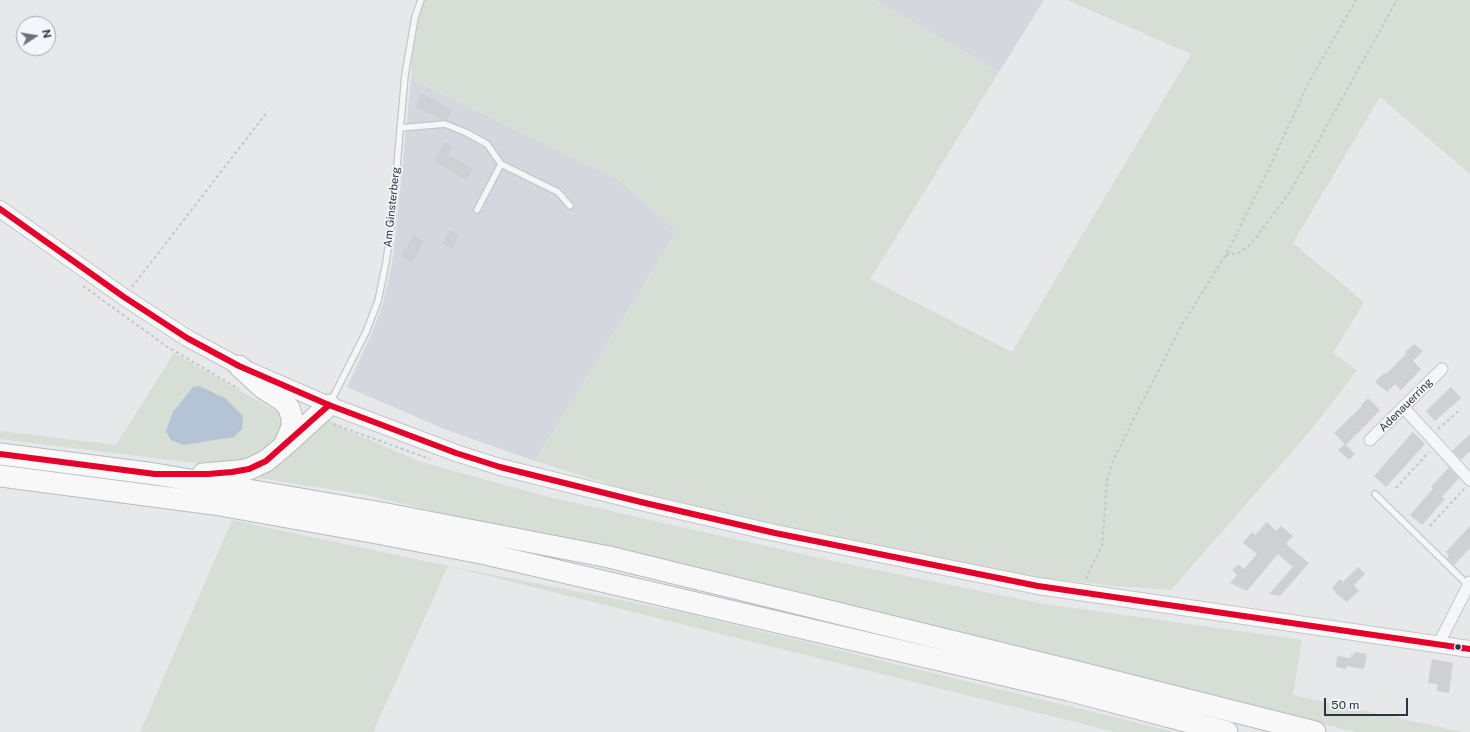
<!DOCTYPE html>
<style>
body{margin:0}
#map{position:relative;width:1470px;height:732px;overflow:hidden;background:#e6e8ea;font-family:"Public Sans",sans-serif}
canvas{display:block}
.north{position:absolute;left:16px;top:16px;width:40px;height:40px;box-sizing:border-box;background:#f4f6f9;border:1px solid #a4a8b1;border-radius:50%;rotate:78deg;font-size:11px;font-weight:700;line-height:16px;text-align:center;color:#2b3445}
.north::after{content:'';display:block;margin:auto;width:14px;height:18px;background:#6c737f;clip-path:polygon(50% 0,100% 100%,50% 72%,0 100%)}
.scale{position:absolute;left:1324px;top:698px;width:84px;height:18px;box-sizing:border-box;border:2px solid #2b3445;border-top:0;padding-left:5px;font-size:12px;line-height:14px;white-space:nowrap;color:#2b3445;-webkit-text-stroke:3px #f4f6f9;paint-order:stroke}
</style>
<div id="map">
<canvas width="1470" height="732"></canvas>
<div class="north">N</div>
<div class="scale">50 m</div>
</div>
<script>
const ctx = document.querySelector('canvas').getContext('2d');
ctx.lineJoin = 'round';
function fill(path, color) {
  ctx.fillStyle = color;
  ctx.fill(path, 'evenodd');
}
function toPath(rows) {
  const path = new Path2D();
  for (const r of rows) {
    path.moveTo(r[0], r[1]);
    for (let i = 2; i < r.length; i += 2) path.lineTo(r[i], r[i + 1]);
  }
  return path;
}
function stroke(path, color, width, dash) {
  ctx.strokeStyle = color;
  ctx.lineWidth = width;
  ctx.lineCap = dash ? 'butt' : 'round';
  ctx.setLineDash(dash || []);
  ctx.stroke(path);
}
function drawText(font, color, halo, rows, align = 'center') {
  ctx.font = font + ' "Public Sans",sans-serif';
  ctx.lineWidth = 3.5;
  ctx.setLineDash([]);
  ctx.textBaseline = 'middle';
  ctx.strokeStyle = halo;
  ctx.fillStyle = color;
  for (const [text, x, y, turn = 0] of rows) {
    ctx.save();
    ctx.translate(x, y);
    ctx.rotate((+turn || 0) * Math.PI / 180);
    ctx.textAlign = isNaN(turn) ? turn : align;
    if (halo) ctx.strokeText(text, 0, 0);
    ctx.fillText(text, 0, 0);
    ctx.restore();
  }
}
const built = toPath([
 [875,0,1044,0,999,72],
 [411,79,617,179,677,231,535,461,444,429,347,387,372,333,383,303,392,264,397,222]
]);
const green = toPath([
 [418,0,875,0,999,72,870,279,1012,352,1191,54,1067,0,1470,0,1470,174,1380,97,1293,243,1364,302,1333,353,1357,370,1311,430,1171,590,1116,586,1026,576,816,534,710,509,622,488,535,461,677,231,617,179,411,79,415,15],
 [174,353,284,416,283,435,262,456,218,466,0,439,0,431,116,445],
 [329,420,349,431,421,462,545,496,703,532,838,562,1039,603,1302,640,1293,695,1462,732,1356,732,362,494,258,478],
 [232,520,448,566,686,613,1175,732,1115,732,448,566,373,732,140,732]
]);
const water = toPath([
 [199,386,225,398,243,416,242,429,234,437,183,445,171,440,166,431,173,412,193,387]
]);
const building = toPath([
 [422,93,452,111,447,120,441,120,415,106],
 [445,142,452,147,448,154,473,169,466,180,434,161],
 [450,230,459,236,452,249,442,243],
 [414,235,424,241,412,263,401,256],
 [1414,344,1423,351,1413,361,1421,369,1401,390,1395,384,1387,392,1375,382,1384,373,1386,374,1406,354,1405,352],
 [1451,387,1461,398,1435,421,1426,411],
 [1368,398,1380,410,1346,445,1355,454,1349,460,1338,450,1345,444,1334,433,1362,406,1361,405],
 [1413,432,1425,444,1386,487,1374,476],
 [1470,434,1470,451,1461,460,1452,451],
 [1449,467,1459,478,1442,497,1445,499,1422,525,1410,515,1433,489,1431,487],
 [1267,522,1276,531,1281,526,1293,536,1286,544,1309,563,1280,596,1269,594,1293,567,1278,554,1247,591,1230,583,1237,575,1232,570,1238,564,1244,569,1257,554,1243,543,1252,532,1255,535],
 [1470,526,1470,548,1454,565,1447,558,1449,555,1446,552],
 [1358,567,1365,574,1354,585,1359,591,1347,602,1335,593,1336,592,1332,588,1340,579,1343,582],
 [1354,652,1367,654,1364,669,1346,666,1346,669,1336,667,1337,656,1351,658,1351,654,1354,655],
 [1432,659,1453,663,1449,693,1437,691,1437,684,1428,683]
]);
const path = toPath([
 [1226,255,1239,253,1251,244,1290,192,1397,0],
 [83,286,166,346,239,389],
 [132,287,268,111],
 [333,424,430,459],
 [1438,429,1461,409],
 [1396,488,1429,452],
 [1430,526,1464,489],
 [1087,579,1088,573,1102,546,1107,481,1112,463,1138,410,1183,323,1226,255,1269,168,1309,82,1356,0]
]);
const lane = toPath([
 [400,128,445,124,465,132,487,144,501,164,558,192,570,206],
 [477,210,501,164],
 [331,401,366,332,378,301,386,262,392,221,405,75,415,17,421,0],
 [1375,494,1468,585]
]);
const street = toPath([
 [1403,407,1470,480],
 [1370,440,1442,369],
 [1438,645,1470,582]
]);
const secondary = toPath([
 [0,209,124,297,187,338,239,366,329,405,456,453,500,467,645,503,775,533,1038,586,1470,649]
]);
const highway = toPath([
 [239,366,263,388,283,401,289,408,292,418,292,427,284,446],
 [0,454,155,474,382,513,609,557,1077,672,1315,732],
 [203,474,239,471,249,469,266,461,284,446,329,405],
 [0,476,214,504,377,533,486,554,1068,690,1227,732]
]);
const bus1 = toPath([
 [0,209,124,297,187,338,239,366,329,405,456,453,500,467,645,503,775,533,1038,586,1470,649],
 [0,454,155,474,208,474,232,472,249,469,266,461,329,405]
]);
const markers = [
 [1458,647,3.5,"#2b3445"]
];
const streetNames = [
 ["Am Ginsterberg",392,207,-84],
 ["Adenauerring",1406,405,-45]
];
fill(built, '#d4d7dd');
fill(green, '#d6ded6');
fill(water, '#b4c4d5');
fill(building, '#ced0d3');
stroke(lane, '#c4c6c8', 8);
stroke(street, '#c4c6c8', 13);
stroke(secondary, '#c4c6c8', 18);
stroke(highway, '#b8bbbf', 23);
stroke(path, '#c5c6ca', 2, [3, 3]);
stroke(lane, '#f5f6f7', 5.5);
stroke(street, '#f5f6f7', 11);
stroke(secondary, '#f8f8f8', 16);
stroke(highway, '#f8f8f8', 21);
stroke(bus1, '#e4002b', 6);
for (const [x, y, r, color] of markers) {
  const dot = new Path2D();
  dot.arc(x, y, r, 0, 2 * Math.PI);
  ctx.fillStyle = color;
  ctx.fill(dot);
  stroke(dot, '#f4f6f9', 1.5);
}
drawText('11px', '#2b3445', '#f4f6f9', streetNames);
</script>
